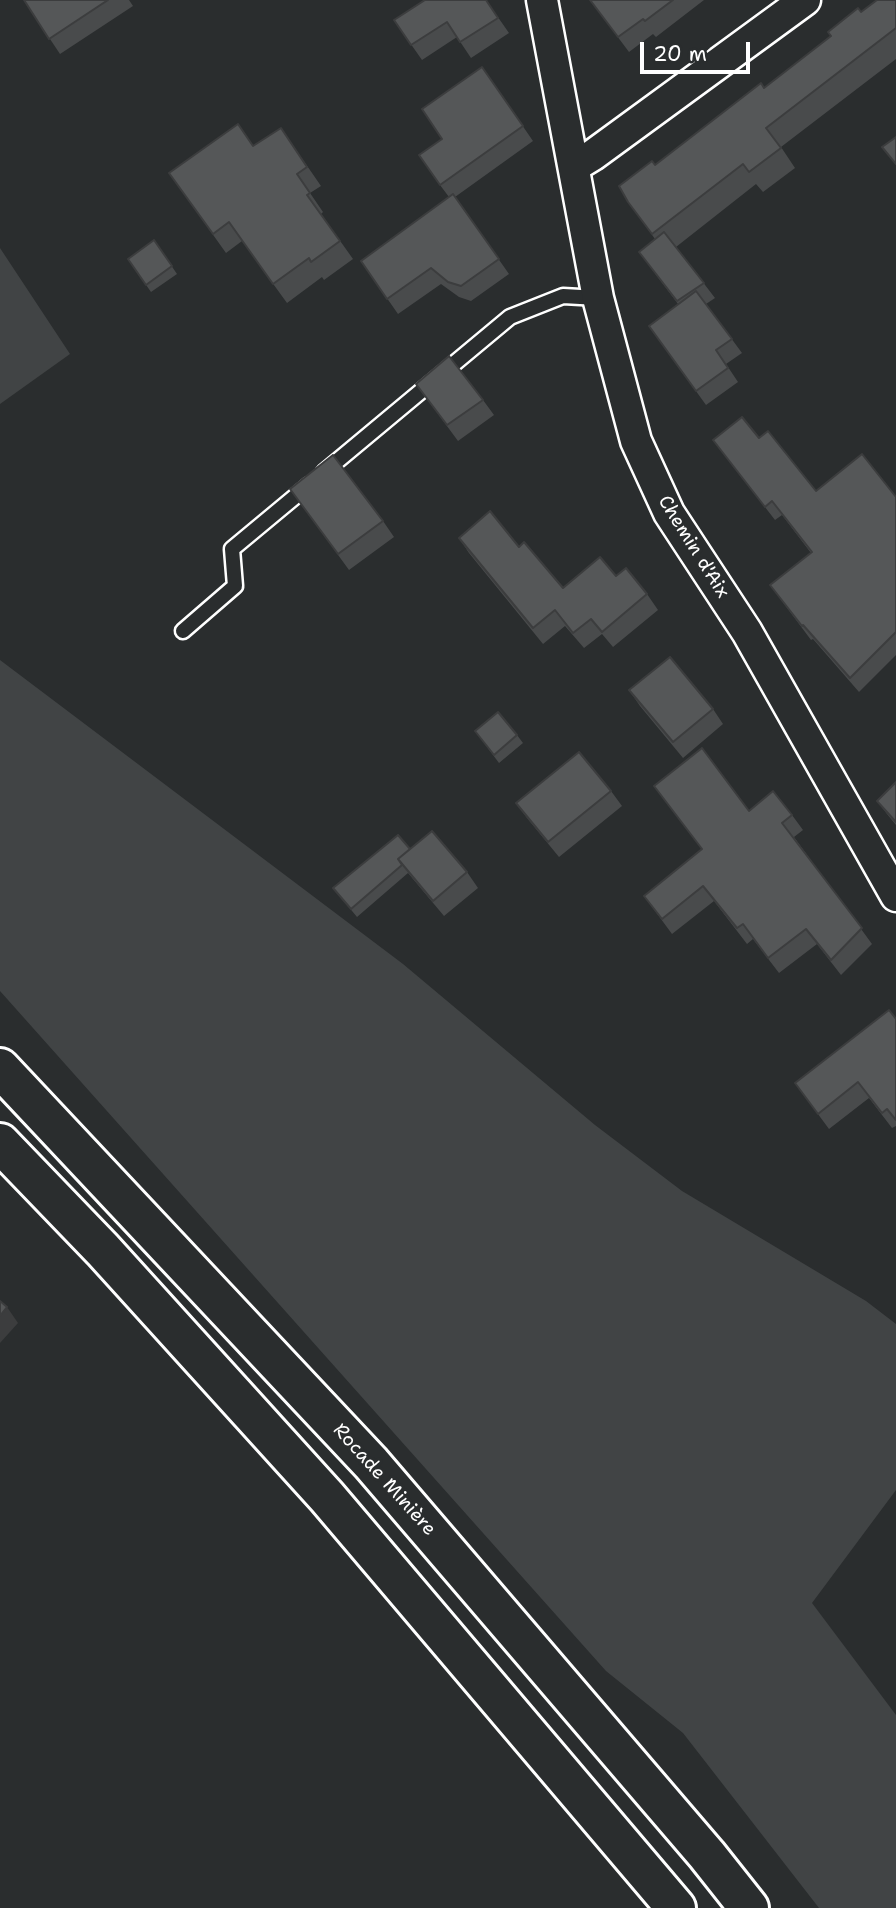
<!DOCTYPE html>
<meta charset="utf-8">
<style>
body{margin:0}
#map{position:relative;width:896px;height:1908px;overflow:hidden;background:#2a2d2e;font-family:"Shantell Sans",sans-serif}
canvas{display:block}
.scale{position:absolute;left:640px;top:42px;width:110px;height:32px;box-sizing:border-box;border:4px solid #fff;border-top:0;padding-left:9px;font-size:21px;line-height:24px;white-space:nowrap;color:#fff;-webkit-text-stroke:5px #2a2d2e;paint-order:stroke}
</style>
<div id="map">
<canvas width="896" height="1908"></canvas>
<div class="scale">20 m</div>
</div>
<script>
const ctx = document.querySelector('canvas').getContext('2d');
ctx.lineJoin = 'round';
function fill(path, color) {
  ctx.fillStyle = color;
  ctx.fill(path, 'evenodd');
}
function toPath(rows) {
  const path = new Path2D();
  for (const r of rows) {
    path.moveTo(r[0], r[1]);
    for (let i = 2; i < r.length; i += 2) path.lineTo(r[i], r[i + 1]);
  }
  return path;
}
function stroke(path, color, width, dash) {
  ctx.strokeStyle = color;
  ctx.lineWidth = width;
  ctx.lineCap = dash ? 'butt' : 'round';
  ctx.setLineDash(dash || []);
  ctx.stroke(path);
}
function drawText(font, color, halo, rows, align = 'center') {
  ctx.font = font + ' "Shantell Sans",sans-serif';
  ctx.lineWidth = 6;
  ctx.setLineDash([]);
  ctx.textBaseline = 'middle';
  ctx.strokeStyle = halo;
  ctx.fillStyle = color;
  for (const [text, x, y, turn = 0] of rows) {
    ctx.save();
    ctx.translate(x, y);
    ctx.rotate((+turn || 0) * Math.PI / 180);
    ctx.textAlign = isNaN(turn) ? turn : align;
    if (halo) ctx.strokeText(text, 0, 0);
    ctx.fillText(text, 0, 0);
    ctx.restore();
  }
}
const green = toPath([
 [0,248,70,354,0,404],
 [0,660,403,964,595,1125,682,1191,866,1301,896,1324,896,1490,812,1603,896,1715,896,1908,819,1908,683,1733,606,1671,0,991]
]);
const service = toPath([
 [324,472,510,317,563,296,598,298],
 [183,631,235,586,232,549,309,485]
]);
const minor = toPath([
 [542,0,598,298,636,441,669,513,747,632,896,896],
 [575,166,593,155,805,0]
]);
const motorway = toPath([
 [0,1068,371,1463,707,1855,749,1908],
 [0,1143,103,1250,327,1497,676,1908]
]);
const wall = toPath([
 [24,0,129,0,133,6,60,54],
 [486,0,509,33,471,58,457,37,422,60,394,20],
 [590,0,704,0,656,37,653,34,629,52],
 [896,0,896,59,781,147,795,168,763,192,756,184,676,247,715,298,706,304,742,353,726,364,738,382,706,405,649,326,678,304,639,252,655,239,628,202,655,165,764,88,861,12],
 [482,67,533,141,455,197,509,274,471,301,459,297,441,284,398,314,361,261,449,197,440,185,442,139],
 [281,128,321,186,310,193,323,212,321,214,353,259,324,280,322,277,287,303,242,241,226,253,169,173,254,146],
 [154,240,177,274,151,292,128,259],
 [416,384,483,400,494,415,458,441],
 [759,438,816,491,896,497,896,655,859,692,813,639,811,640,770,585,811,553,782,515,775,520,713,440],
 [290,489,383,521,394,537,349,570],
 [459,538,563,588,616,576,647,594,658,610,613,647,602,634,584,648,565,626,543,644,469,553],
 [629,690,713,709,723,724,683,758,640,706],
 [475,731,517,735,523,743,499,763],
 [896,782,896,825,887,814,877,801],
 [654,786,749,811,792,815,803,830,794,837,872,944,841,975,817,944,779,973,753,939,747,944,714,901,672,934,644,896,702,849],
 [611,791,622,806,559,857,527,818,516,803],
 [410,849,467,872,478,888,444,916,408,873,357,917,333,888],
 [896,1019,896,1126,892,1128,869,1098,829,1129,795,1083]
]);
const shadedWall = toPath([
 [7,1307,18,1323,0,1343,0,1316]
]);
const building = toPath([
 [24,0,108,0,49,39,24,0],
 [425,0,486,0,498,18,460,42,447,22,411,45,394,20,425,0],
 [590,0,673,0,645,21,643,19,618,37,590,0],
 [877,0,896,0,896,28,766,128,781,148,749,172,743,164,652,234,628,202,619,186,652,161,655,165,761,83,764,88,831,36,828,32,858,8,861,12,877,0],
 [482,67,523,126,440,185,419,155,442,139,422,109,482,67],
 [238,124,253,146,281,128,307,167,297,174,310,193,307,195,340,241,311,262,309,258,273,284,229,222,213,234,169,173,238,124],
 [896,137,896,164,882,147,896,137],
 [453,194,499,259,461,286,448,282,431,268,387,299,361,261,453,194],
 [664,232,704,283,677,301,639,252,664,232],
 [154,240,172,266,146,285,128,259,154,240],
 [696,291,732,339,716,350,728,368,696,391,649,326,696,291],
 [449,356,483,400,447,425,416,384,449,356],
 [742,417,759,438,768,431,816,491,862,454,896,497,896,632,850,678,803,625,802,626,770,585,812,552,772,501,765,507,713,440,742,417],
 [333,455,383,521,338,554,290,489,333,455],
 [490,511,519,547,524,542,563,588,600,557,616,576,626,568,647,594,602,632,591,619,573,633,555,610,533,628,459,538,490,511],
 [670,657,713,709,673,742,629,690,670,657],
 [498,712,517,735,494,755,475,731,498,712],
 [702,748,749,811,773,791,792,815,782,823,862,928,831,960,806,929,768,958,743,924,737,928,703,886,662,919,644,896,702,849,654,786,702,748],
 [579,752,611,791,548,842,516,803,579,752],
 [896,782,896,822,877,801,896,782],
 [432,831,467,872,433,901,398,859,432,831],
 [398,835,410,849,398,859,402,865,351,909,333,888,398,835],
 [889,1010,896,1019,896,1120,887,1109,882,1113,858,1082,818,1114,795,1083,889,1010],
 [0,1301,7,1307,0,1316,0,1301]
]);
const streetNames = [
 ["Chemin d'Aix",693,547,58],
 ["Rocade Minière",384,1480,48]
];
fill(green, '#414445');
stroke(service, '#fff', 19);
stroke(minor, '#fff', 35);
stroke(motorway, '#fff', 44);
stroke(service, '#2a2d2e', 14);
stroke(minor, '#2a2d2e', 30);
stroke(motorway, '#2a2d2e', 38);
fill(wall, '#494b4c');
fill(shadedWall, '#3c3d3e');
fill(building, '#555758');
stroke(building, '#3c3d3e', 2);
drawText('19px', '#fff', '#2a2d2e', streetNames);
</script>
